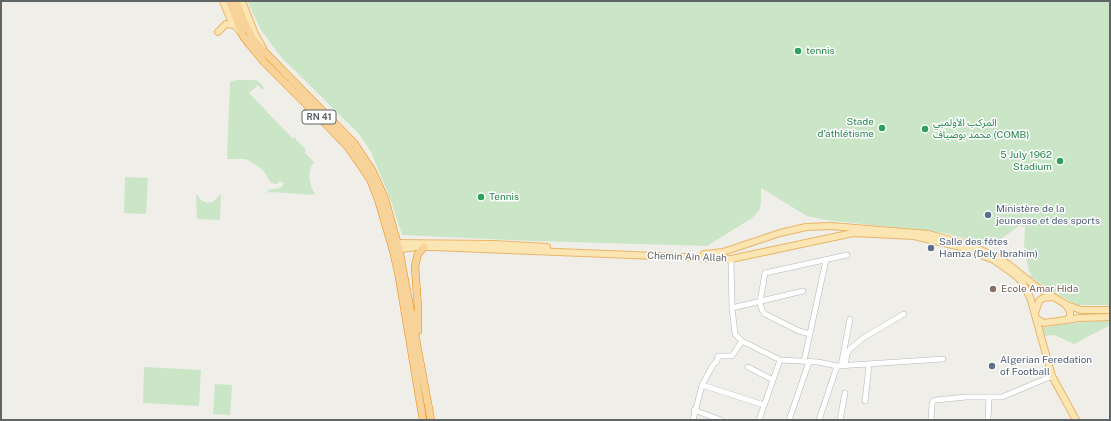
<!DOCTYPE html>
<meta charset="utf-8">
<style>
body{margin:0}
#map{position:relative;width:1111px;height:421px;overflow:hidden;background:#f0eee8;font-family:"Public Sans",sans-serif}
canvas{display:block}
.frame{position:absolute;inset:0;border:2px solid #5f6467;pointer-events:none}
</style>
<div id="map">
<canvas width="1111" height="421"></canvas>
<div class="frame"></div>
</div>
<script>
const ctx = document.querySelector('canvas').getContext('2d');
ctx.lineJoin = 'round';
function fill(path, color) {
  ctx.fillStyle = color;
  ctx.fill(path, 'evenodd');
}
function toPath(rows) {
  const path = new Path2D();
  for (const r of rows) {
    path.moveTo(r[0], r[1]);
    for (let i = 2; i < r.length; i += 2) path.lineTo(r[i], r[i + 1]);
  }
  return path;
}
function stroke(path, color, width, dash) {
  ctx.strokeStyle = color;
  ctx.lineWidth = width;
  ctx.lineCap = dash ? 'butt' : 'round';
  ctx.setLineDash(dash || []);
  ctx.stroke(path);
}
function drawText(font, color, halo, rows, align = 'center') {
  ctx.font = font + ' "Public Sans","Noto Sans Arabic",sans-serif';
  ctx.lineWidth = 3;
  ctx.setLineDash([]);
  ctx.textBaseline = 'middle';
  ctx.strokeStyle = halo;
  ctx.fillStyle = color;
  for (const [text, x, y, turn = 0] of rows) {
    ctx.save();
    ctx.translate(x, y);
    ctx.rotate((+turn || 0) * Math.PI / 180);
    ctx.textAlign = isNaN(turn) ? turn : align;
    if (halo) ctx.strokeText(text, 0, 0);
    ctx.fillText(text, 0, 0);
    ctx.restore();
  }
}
const green = toPath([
 [247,1,1110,1,1110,305,1076,305,1027,275,1032,276,1029,271,1024,249,1025,227,1019,226,995,243,985,244,945,233,825,220,807,216,761,188,761,203,760,209,756,214,752,218,707,246,533,241,402,235,391,201,371,152,360,135,281,57,261,30],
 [236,80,255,80,258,81,262,85,264,88,262,90,258,85,249,93,293,139,294,137,306,150,305,153,314,162,310,169,309,177,311,186,315,195,272,192,268,193,268,190,280,188,282,187,284,183,279,181,277,184,271,183,263,170,250,161,245,159,227,159,230,82],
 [125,177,148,178,146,214,124,213],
 [196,193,201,200,207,203,213,202,221,194,220,218,219,220,197,219],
 [1108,320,1110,325,1074,344,1054,335,1043,336,1042,328,1064,324],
 [144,367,201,370,199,406,143,403],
 [215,384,232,385,230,415,213,414]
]);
const minor = toPath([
 [731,259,732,308,735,334,742,341,780,360,818,362,837,366,943,359],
 [732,308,803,291],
 [810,334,799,331,765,314,762,310,760,302,765,273,847,255],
 [804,361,826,260],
 [841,366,850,319],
 [845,366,847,354,850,349,863,338,904,314],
 [748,367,773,380],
 [702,385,764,405],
 [865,401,869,365],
 [694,410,721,420],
 [693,420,702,385,713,365,717,361,718,356,732,356,742,341],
 [759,420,780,360],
 [789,420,809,362],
 [819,420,837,366],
 [840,420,845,393],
 [931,420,932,404,933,401,936,400,966,397,1002,397,1052,376],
 [988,420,989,397]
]);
const major = toPath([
 [223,1,230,18,241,33],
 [242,1,255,34,263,48],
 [218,32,226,24,234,25],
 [394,243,494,244,547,247],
 [395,250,416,247,433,247,731,259,853,233,914,236,961,247,994,260,1015,275,1022,282,1030,297,1052,376,1076,420],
 [704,254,723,252,780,233,806,227,831,226,928,234,970,245,996,257,1008,264,1034,285,1067,305,1081,310,1110,310],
 [1065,304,1070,311,1070,316,1067,320],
 [1035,313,1039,301,1043,298,1052,297],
 [1037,319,1044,323,1079,318,1110,317]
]);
const highway = toPath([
 [230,1,243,36,249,44,264,62,326,124,348,147,370,179,378,199,393,250,399,277,423,420],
 [236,1,241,16,254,41,354,143,372,170,385,199,399,249,431,420],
 [418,331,418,308,415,266,418,254,424,247]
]);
const markers = [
 [798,51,4,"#2e9e5b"],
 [882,128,4,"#2e9e5b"],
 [925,129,4,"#2e9e5b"],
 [1060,161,4,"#2e9e5b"],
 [481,197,4,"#2e9e5b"],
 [988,215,4,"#5c6f8a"],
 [931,248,4,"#5c6f8a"],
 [993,289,4,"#8d6e63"],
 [992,366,4,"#5c6f8a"]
];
const shields = [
 [319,117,34]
];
const shieldNames = [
 ["RN 41",319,117]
];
const leisureNames = [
 ["tennis",806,51],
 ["Stade",874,122,"right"],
 ["d’athlétisme",874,134,"right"],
 ["المركب الأولمبي",933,123],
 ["محمد بوضياف (COMB)",933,135],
 ["5 July 1962",1052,155,"right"],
 ["Stadium",1052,167,"right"],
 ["Tennis",489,197]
];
const serviceNames = [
 ["Ministère de la",996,209],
 ["jeunesse et des sports",996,221],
 ["Salle des fêtes",939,242],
 ["Hamza (Dely Ibrahim)",939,254],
 ["Algerian Feredation",1000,360],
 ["of Football",1000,372]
];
const streetNames = [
 ["Chemin Aîn Allah",687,257,2]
];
const educationNames = [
 ["Ecole Amar Hida",1001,289]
];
fill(green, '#cbe6c7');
stroke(minor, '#b3b6b9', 6);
stroke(major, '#eab568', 8);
stroke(highway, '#ec890d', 8);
stroke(minor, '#fff', 5);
stroke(major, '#fbe6b3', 6);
stroke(highway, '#f7d399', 7);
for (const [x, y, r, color] of markers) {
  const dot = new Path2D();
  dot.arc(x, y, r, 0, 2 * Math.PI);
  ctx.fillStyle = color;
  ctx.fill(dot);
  stroke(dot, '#fff', 1.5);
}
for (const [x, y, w] of shields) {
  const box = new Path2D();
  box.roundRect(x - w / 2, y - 7, w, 14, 3);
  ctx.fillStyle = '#fff';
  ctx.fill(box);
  stroke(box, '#5f6467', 1);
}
drawText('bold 9px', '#5f6467', null, shieldNames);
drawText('10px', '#27864d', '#fff', leisureNames, 'left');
drawText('10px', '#4e5e75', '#fff', serviceNames, 'left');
drawText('10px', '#5f6467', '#fff', streetNames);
drawText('10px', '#785e54', '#fff', educationNames, 'left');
</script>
